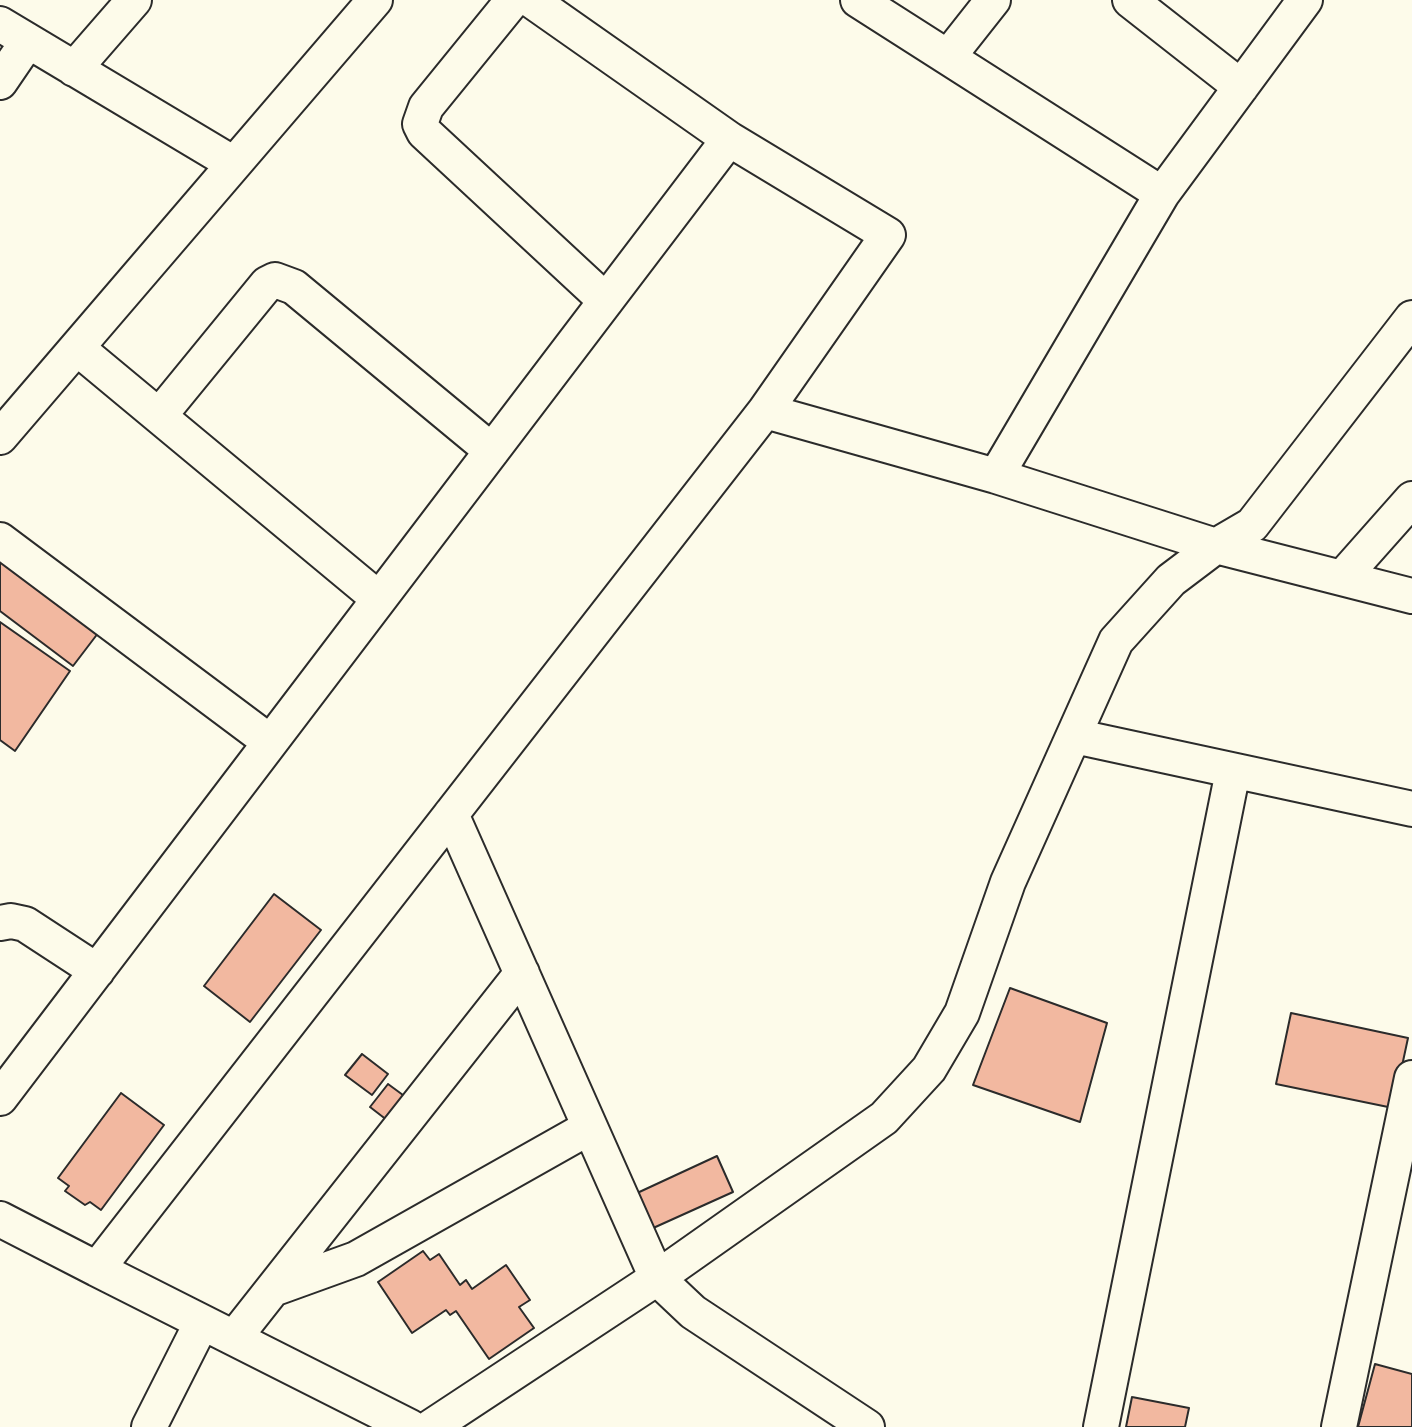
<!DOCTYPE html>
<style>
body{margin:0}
canvas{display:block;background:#fdfbea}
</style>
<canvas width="1412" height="1427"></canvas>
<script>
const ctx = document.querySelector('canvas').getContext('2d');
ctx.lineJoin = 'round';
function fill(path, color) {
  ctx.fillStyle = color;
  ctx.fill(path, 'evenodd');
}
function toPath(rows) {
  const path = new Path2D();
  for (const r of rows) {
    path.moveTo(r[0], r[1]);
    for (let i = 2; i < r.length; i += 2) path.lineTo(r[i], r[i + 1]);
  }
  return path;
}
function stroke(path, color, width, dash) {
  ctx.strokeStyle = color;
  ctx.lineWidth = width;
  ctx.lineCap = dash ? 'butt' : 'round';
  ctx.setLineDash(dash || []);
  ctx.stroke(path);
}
const building = toPath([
 [0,543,105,624,73,666,0,611,0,543],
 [0,622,70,671,15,751,0,740,0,622],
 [274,894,321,930,250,1022,204,986,274,894],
 [1010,988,1107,1023,1080,1122,973,1085,1010,988],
 [1291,1013,1408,1038,1393,1108,1276,1084,1291,1013],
 [362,1054,388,1074,372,1095,345,1075,362,1054],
 [388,1084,407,1098,392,1124,370,1107,388,1084],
 [121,1093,164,1125,101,1210,90,1202,85,1205,65,1191,69,1186,58,1178,121,1093],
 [717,1156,733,1192,651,1229,635,1194,717,1156],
 [423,1251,430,1260,439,1254,460,1285,466,1280,472,1289,506,1265,530,1300,519,1307,534,1328,489,1359,456,1311,450,1315,446,1310,412,1333,378,1282,423,1251],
 [1375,1364,1412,1374,1412,1427,1358,1427,1375,1364],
 [1132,1397,1189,1408,1185,1427,1126,1427,1132,1397]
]);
const minor = toPath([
 [513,0,426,107,420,124,424,132,606,301],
 [858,0,1162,194],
 [1130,0,1241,87],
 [1305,0,1162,194,996,476,1216,546,1412,596],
 [0,24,234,164],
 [948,57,993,0],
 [74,69,134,0],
 [0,82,28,41],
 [729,139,888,235,765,411],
 [77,348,379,599],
 [159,416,267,284,275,280,294,287,492,451],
 [0,437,375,0],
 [0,540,270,742],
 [1342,578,1412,499],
 [1074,736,1412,809],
 [451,814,657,1278,693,1312,867,1427],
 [0,923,11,921,25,924,97,971],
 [0,1098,729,139,531,0],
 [0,1219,97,1269,765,411,996,476],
 [97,1269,410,1427],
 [273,1289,356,1259,590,1127],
 [234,1338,522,973],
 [149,1427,202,1322],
 [431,1427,657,1278,884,1118,929,1069,962,1013,1008,882,1116,641,1171,580,1216,546,1252,525,1412,318],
 [1101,1427,1233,771],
 [1339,1427,1412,1078]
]);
fill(building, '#f2b8a0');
stroke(building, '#2b2b2b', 2);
stroke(minor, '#2b2b2b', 38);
stroke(minor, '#fdfbea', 34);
</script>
